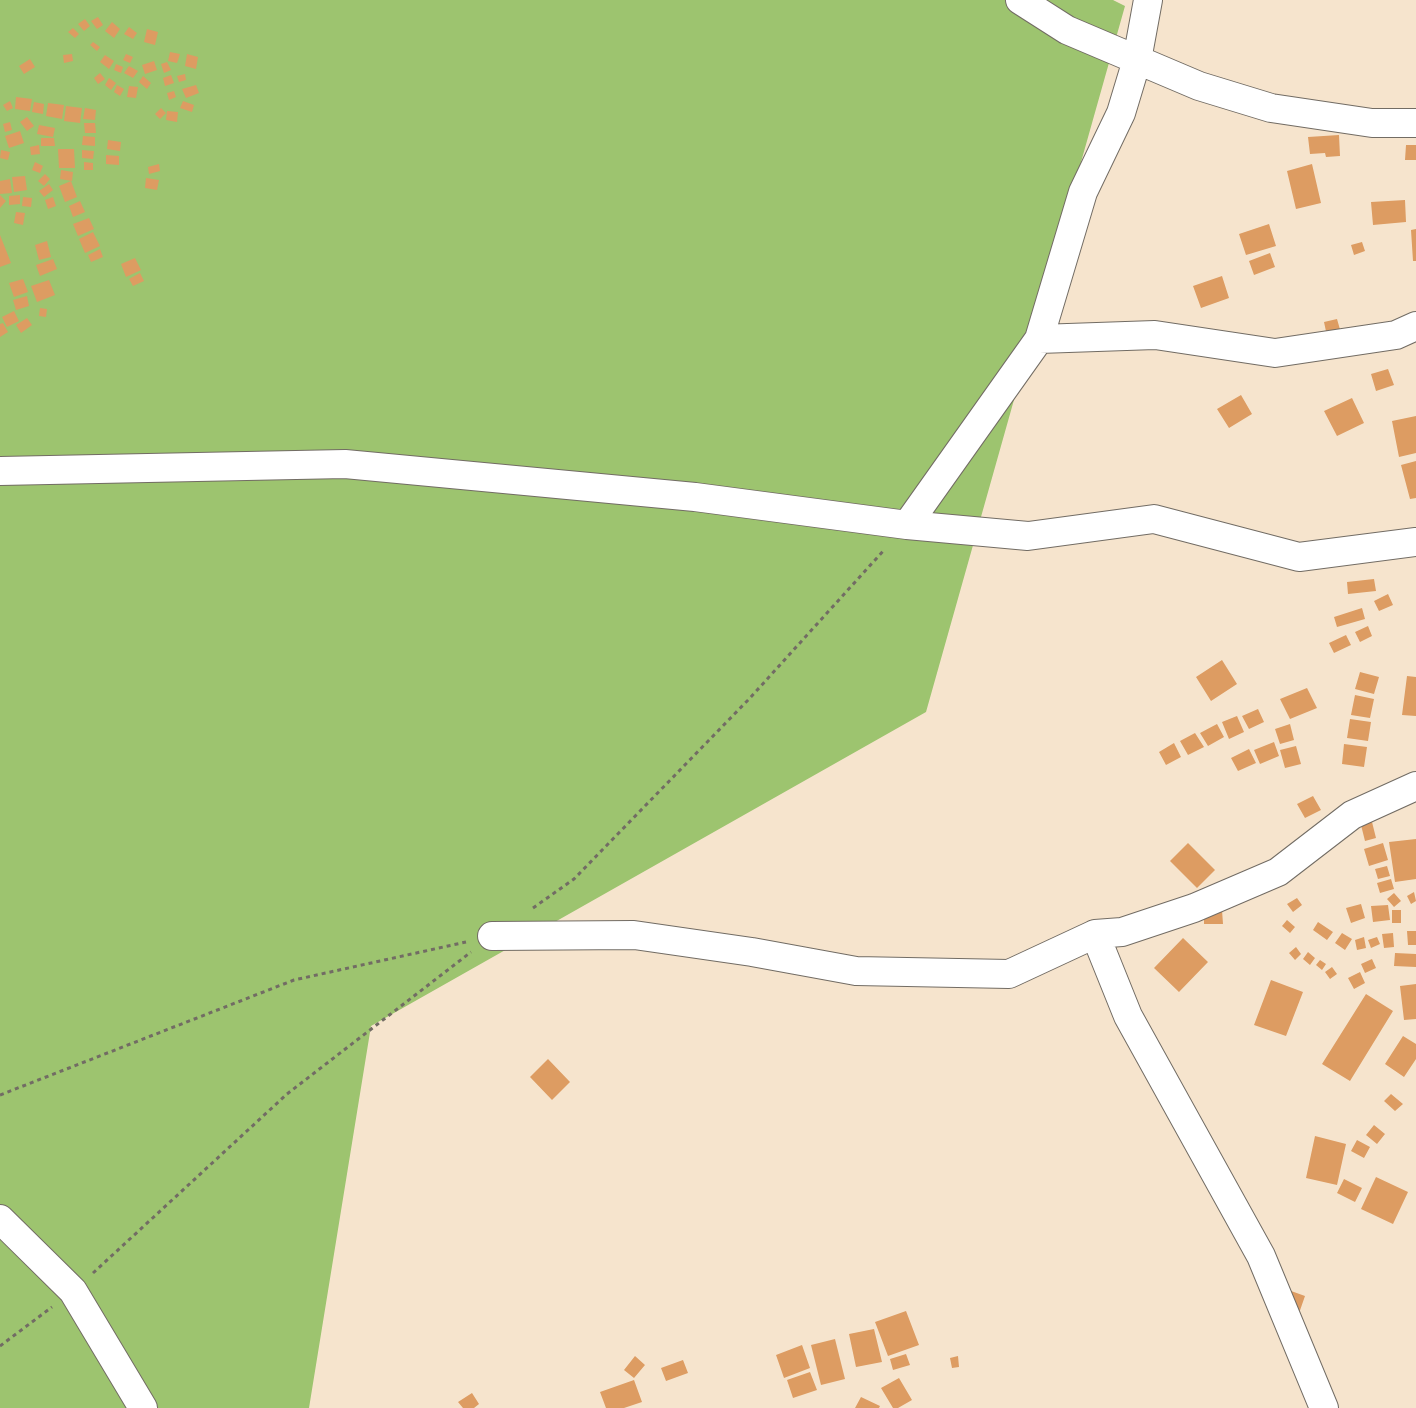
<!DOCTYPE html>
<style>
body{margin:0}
canvas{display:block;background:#f6e4cd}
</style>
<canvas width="1416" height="1408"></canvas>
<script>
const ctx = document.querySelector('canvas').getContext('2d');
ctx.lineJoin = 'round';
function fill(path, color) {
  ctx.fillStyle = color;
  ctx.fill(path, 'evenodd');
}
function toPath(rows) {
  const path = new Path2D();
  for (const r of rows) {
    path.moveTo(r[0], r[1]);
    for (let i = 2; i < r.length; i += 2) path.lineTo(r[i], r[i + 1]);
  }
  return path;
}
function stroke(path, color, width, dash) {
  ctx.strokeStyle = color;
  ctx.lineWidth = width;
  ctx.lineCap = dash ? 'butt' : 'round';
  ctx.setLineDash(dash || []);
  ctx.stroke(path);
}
const green = toPath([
 [0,0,1113,0,1125,6,926,712,371,1026,309,1408,0,1408]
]);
const building = toPath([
 [98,17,103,25,97,29,91,21],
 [85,19,90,26,84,31,78,24],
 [112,22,120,29,114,38,105,31],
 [129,27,137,33,133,39,124,34],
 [73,28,79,34,75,38,68,32],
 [147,29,158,32,155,45,144,42],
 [93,42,100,47,97,51,90,45],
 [170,52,180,54,177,63,168,61],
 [72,54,73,61,64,63,63,55],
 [126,54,133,57,130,63,123,60],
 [187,54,198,57,196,69,185,66],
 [105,55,114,61,109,69,100,62],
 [30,59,35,67,24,74,19,66],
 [154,61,157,70,145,74,142,65],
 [167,62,171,70,164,73,161,64],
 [116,64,123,67,121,73,114,70],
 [129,66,138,71,133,78,124,73],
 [100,73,105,79,98,84,94,78],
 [185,74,186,80,179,82,177,76],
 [171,75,174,83,165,86,163,78],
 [143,76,151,83,147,89,139,82],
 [109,78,116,83,111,90,105,85],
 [117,85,124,89,120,96,114,92],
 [196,85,199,93,186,98,182,89],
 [129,86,138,87,136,98,127,97],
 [174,91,176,97,169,100,167,93],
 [16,97,32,99,30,111,15,109],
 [10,101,13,108,7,111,3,105],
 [183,101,194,105,192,112,180,108],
 [34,102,44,104,43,114,32,112],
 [48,103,64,105,62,119,46,116],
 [66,106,82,108,80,123,64,121],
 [85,108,96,110,95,120,83,119],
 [161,108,166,113,160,119,155,114],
 [167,111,178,112,177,122,166,120],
 [27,117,34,126,27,131,20,122],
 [10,122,12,130,5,132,3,124],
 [84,123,95,123,96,133,85,133],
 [39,125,55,128,53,137,37,134],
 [20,131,24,143,9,148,5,136],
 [1339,135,1340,156,1326,157,1325,153,1310,154,1308,137],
 [83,136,95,137,95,146,82,145],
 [41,138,54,138,55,146,41,146],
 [108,140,121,142,120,151,107,149],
 [39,145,40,154,31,155,30,147],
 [1406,145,1416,145,1416,160,1405,160],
 [58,149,74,149,75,168,59,168],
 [1,150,10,152,8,160,0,158],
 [82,150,94,151,93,159,82,158],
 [106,155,119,156,119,165,106,164],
 [35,162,43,166,40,173,32,170],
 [84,162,93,163,93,170,84,170],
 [159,164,160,171,149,174,148,167],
 [1312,164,1321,203,1296,209,1287,171],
 [61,170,73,172,72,181,60,179],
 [45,174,50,179,44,186,38,181],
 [25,176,27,190,14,192,12,177],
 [146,178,159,180,157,190,145,188],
 [10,179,12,193,0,194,0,181],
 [71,181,77,197,65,202,59,186],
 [49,184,53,190,44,197,39,191],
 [0,195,6,201,0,208],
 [20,195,20,204,9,205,9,196],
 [23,197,32,198,31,207,22,206],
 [53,197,56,206,48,209,45,200],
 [1405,200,1406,222,1373,225,1371,202],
 [80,201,85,212,73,217,69,206],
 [16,212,25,213,23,225,14,223],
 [89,218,94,229,78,236,73,224],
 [1269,224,1276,246,1246,255,1239,234],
 [1416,229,1416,261,1413,261,1411,230],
 [93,232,100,246,85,253,79,239],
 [0,235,11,263,0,267],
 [47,241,51,257,39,260,35,245],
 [1362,242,1365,251,1354,255,1351,245],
 [100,249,103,257,91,262,88,255],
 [1270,253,1275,267,1254,275,1249,261],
 [135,258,141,270,126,277,121,264],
 [53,259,57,269,40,276,36,265],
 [140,273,144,281,133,286,129,279],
 [1222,276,1229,298,1201,308,1193,286],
 [23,279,28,292,14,297,9,283],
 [49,280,55,295,37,302,31,286],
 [27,296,29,306,16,310,13,300],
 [40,308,47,309,46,317,39,316],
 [14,311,19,321,7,327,2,317],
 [27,318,32,325,21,333,16,325],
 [1337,319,1341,333,1327,336,1324,322],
 [3,323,8,332,0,337,0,324],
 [1388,369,1394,385,1376,391,1371,374],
 [1241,395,1252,414,1229,428,1217,409],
 [1352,398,1364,423,1337,436,1324,411],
 [1416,416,1416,453,1399,457,1392,421],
 [1416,461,1416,498,1410,499,1401,465],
 [1374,579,1376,591,1348,594,1347,582],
 [1388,594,1393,605,1379,611,1374,601],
 [1362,608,1365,619,1337,627,1334,617],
 [1368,626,1372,636,1360,642,1355,632],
 [1346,635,1351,645,1334,653,1329,643],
 [1222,660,1237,684,1211,701,1196,677],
 [1360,672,1379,677,1374,694,1355,689],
 [1407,676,1416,677,1416,716,1402,715],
 [1307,688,1317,708,1290,719,1280,699],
 [1355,695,1374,699,1370,718,1351,715],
 [1258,709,1264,722,1249,729,1242,716],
 [1237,716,1244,732,1229,739,1222,722],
 [1350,719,1371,722,1368,741,1347,738],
 [1217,724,1224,737,1208,746,1200,733],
 [1290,724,1294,740,1280,744,1275,729],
 [1195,733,1204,747,1188,755,1180,741],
 [1274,742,1279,756,1260,764,1254,750],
 [1174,743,1181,757,1166,765,1159,752],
 [1344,744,1367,747,1364,767,1342,764],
 [1296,746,1301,764,1285,768,1280,750],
 [1249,749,1256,763,1238,771,1231,758],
 [1313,796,1321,810,1305,818,1297,804],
 [1372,822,1376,838,1365,841,1361,825],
 [1416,839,1416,879,1395,882,1389,842],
 [1188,843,1215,870,1197,888,1170,861],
 [1383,843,1388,860,1369,866,1364,849],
 [1387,866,1390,876,1378,879,1375,869],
 [1391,879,1394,889,1380,893,1377,883],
 [1414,892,1416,901,1411,904,1407,896],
 [1394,893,1401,901,1394,907,1387,899],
 [1297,898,1302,905,1293,912,1287,904],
 [1361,904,1365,918,1351,923,1346,908],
 [1388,905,1390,920,1373,922,1371,906],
 [1204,910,1222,910,1223,924,1204,924],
 [1392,910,1401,910,1401,923,1392,923],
 [1287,920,1295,927,1290,933,1282,926],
 [1318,922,1333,932,1327,940,1313,930],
 [1407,931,1416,931,1416,945,1408,945],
 [1342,933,1352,939,1345,950,1335,943],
 [1393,933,1394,947,1384,948,1382,934],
 [1364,937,1366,948,1357,950,1355,940],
 [1377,937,1380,944,1371,948,1368,940],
 [1183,938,1208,962,1179,992,1154,968],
 [1296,947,1301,954,1295,960,1289,953],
 [1308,952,1315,958,1310,965,1303,959],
 [1395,953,1416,954,1416,967,1394,966],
 [1372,959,1376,968,1365,973,1361,964],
 [1320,960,1326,964,1322,970,1316,965],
 [1332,967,1337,974,1330,979,1325,972],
 [1360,972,1365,983,1354,989,1348,978],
 [1271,980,1303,992,1286,1036,1254,1025],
 [1416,984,1416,1019,1404,1020,1400,986],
 [1366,994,1393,1011,1350,1081,1322,1064],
 [1403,1036,1416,1044,1416,1059,1404,1077,1385,1064],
 [548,1059,570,1082,552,1100,530,1077],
 [1391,1094,1403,1104,1395,1111,1384,1101],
 [1374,1125,1385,1134,1377,1144,1366,1135],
 [1315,1136,1346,1144,1337,1185,1306,1178],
 [1357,1140,1370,1147,1364,1158,1351,1151],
 [1376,1177,1408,1192,1393,1224,1361,1209],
 [1344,1179,1362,1188,1355,1202,1337,1193],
 [1280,1287,1305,1296,1297,1319],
 [906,1311,919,1345,888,1356,875,1322],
 [874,1329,882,1362,856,1367,849,1334],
 [835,1339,845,1379,821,1385,811,1345],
 [802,1345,810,1368,784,1378,776,1355],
 [906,1354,910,1365,893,1370,890,1359],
 [635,1356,645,1365,634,1378,624,1370],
 [958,1356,959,1367,952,1368,950,1358],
 [683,1360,688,1373,666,1381,661,1368],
 [810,1372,817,1390,793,1398,787,1380],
 [899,1378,912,1400,898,1408,893,1408,881,1388],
 [634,1380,642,1402,624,1408,606,1408,600,1392],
 [472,1393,479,1404,474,1408,463,1408,458,1402],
 [861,1397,880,1406,879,1408,855,1408]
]);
const path = toPath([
 [533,908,574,879,750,698,885,549],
 [0,1095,294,980,466,942],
 [93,1273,287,1094,471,952],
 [0,1346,52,1307]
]);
const street = toPath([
 [1020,0,1067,30,1199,86,1271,108,1372,123,1416,123],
 [1039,339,1155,335,1275,353,1396,335,1416,326],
 [0,471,345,464,695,497,907,525,1028,536,1154,519,1299,557,1416,542],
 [907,525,1039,339,1083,192,1121,113,1137,60,1148,0],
 [1095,934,1128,1016,1261,1256,1324,1408],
 [492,936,634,935,752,952,856,971,1009,974,1095,934,1122,932,1194,908,1278,872,1352,815,1416,786],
 [0,1219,73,1291,143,1408]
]);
fill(green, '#9dc46f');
fill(building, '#dd9c62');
stroke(street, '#726c64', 30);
stroke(path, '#726c64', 3, [4, 4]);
stroke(street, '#fff', 28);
</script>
